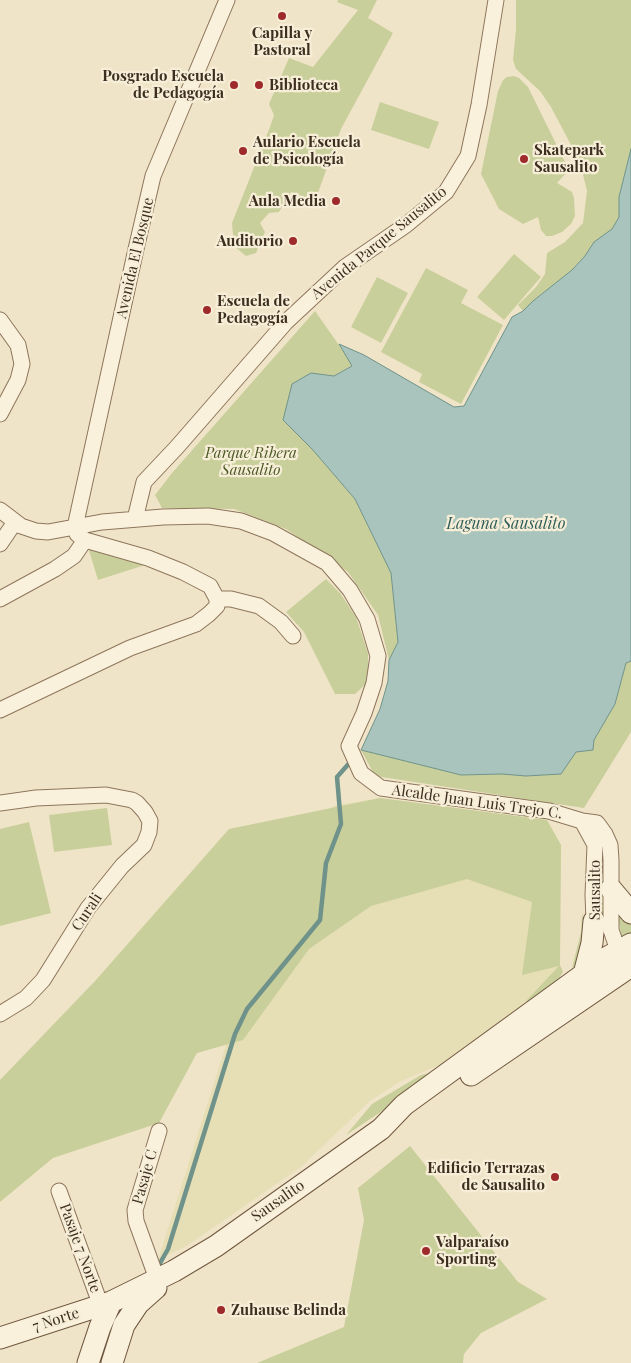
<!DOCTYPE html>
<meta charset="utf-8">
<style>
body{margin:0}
canvas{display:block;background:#f0e4c8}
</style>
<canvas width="631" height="1363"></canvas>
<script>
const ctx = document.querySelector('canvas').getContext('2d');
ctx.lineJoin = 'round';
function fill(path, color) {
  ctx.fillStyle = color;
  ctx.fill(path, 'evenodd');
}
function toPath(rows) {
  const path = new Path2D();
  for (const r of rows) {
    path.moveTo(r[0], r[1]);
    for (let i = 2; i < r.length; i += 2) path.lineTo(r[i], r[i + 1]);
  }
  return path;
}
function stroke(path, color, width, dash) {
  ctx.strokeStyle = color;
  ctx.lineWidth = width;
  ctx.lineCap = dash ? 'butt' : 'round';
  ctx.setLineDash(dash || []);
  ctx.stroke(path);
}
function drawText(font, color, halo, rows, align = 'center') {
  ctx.font = font + ' "Playfair Display",serif';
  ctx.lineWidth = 4.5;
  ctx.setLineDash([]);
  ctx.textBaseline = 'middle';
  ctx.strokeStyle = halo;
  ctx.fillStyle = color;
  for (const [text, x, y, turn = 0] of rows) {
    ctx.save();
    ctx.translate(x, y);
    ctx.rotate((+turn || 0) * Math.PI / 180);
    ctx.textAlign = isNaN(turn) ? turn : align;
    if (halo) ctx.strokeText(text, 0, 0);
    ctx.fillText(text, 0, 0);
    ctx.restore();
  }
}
const farmland = toPath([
 [380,798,547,820,561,845,560,966,530,997,498,1028,452,1060,401,1081,370,1101,301,1167,188,1245,158,1260,227,1042,325,923,332,806]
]);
const green = toPath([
 [338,0,377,0,368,18,393,33,341,129,315,201,291,192,279,212,269,213,260,223,265,232,256,253,246,256,234,246,232,223,270,127,274,115,269,104,289,58,313,67,358,10,337,2],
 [516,0,631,0,631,149,619,197,619,217,612,229,594,242,585,256,572,270,533,301,523,311,518,305,536,287,545,274,547,253,565,242,583,223,587,191,580,162,551,107,540,91,516,69,513,60,516,29],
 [514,76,519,78,528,87,569,170,557,183,572,192,574,198,575,216,571,224,562,232,552,236,546,236,541,230,538,217,523,224,499,209,481,174,498,91,503,80,507,77],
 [380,102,439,122,429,149,371,130],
 [514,254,541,277,504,320,477,297],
 [426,268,468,290,461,303,503,325,461,404,419,382,422,374,381,352],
 [377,277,408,293,381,343,351,327],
 [315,311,353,365,334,376,311,373,283,420,312,449,355,499,391,573,398,642,389,660,378,615,348,572,286,529,234,509,162,508,155,495,172,473],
 [88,547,145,565,98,580],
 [326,579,340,593,356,617,368,653,368,682,355,694,335,694,304,632,286,612],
 [631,661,631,732,584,808,375,776,361,750,461,775,502,774,526,776,561,774,576,752,593,750,594,740,615,704,626,663],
 [380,798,547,820,561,845,560,965,563,972,558,980,539,996,525,1002,559,966,522,975,532,902,467,879,371,906,309,949,243,1040,197,1053,159,1123,53,1158,0,1202,0,1080,95,981,229,829],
 [107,808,112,845,54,852,49,815],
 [29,822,51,913,0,926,0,829],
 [603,857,608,934,603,936,600,914],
 [582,912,585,940,579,961,572,968,581,932],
 [621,916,631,922,631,934,622,938,618,918],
 [437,1071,438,1074,346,1135,372,1104,421,1075],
 [410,1146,518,1282,547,1299,481,1333,464,1354,463,1363,257,1363,344,1327,364,1220,358,1188]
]);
const water = toPath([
 [631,149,631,661,626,663,615,704,594,740,593,750,576,752,561,774,526,776,502,774,461,775,361,750,380,709,388,681,389,660,398,642,391,573,355,499,312,449,283,420,292,384,311,373,334,376,352,366,339,344,364,355,454,407,464,406,512,317,523,311,533,301,572,270,585,256,594,242,612,229,615,224,619,217,619,197,631,149]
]);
const stream = toPath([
 [159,1265,168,1249,235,1034,247,1009,320,920,326,863,341,824,337,777,352,760]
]);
const street = toPath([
 [0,320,18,345,22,364,18,380,0,414],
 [0,510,21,526,36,531,48,532,102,522,163,517,208,516,241,521,273,533,327,563,350,590,367,619,378,656,374,683,364,713,349,746,361,773,381,788,549,811,582,821,597,823,605,834,610,845,611,860,611,930,621,959],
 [135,519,144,482,177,447,286,322,345,267,406,225,446,192,468,156,479,105,496,0],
 [0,544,15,522],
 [0,599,55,569,74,556,85,540],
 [217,599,231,599,259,606,281,622,293,636],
 [0,710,130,648,196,624,209,614,217,606,217,599,210,586,183,572,148,558,85,540,77,534,75,527,136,249,153,176,227,0],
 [0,803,36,798,106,795,132,800,137,803,145,812,150,821,149,832,144,845,122,866,88,908,43,980,26,998,0,1014],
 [582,821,595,845,593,895,594,921,596,931],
 [59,1191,101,1306],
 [157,1279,136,1221,135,1210,159,1131]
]);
const secondary = toPath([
 [611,889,631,913],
 [584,974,592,943,594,921],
 [471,1075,631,966],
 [0,1338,111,1302,174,1271,216,1246,381,1129,404,1105,606,958,631,944],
 [88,1363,100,1327,111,1302],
 [112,1363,124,1325,138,1304,156,1288]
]);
const markers = [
 [282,16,5,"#9e2a2b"],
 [234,85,5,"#9e2a2b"],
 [259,85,5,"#9e2a2b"],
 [243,151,5,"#9e2a2b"],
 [524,159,5,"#9e2a2b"],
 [336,201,5,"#9e2a2b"],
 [293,241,5,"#9e2a2b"],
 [207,310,5,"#9e2a2b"],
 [555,1177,5,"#9e2a2b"],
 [426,1251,5,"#9e2a2b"],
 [221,1310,5,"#9e2a2b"]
];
const poiNames = [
 ["Capilla y",282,33,"center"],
 ["Pastoral",282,50,"center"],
 ["Posgrado Escuela",224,76,"right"],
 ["de Pedagogía",224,93,"right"],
 ["Biblioteca",269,85],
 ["Aulario Escuela",253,142],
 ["de Psicología",253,159],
 ["Skatepark",534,150],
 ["Sausalito",534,167],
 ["Aula Media",326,201,"right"],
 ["Auditorio",283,241,"right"],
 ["Escuela de",217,301],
 ["Pedagogía",217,318],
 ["Edificio Terrazas",545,1168,"right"],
 ["de Sausalito",545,1185,"right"],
 ["Valparaíso",436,1242],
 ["Sporting",436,1259],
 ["Zuhause Belinda",231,1310]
];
const streetNames = [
 ["Avenida Parque Sausalito",379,243,-39],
 ["Avenida El Bosque",135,258,-77],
 ["Alcalde Juan Luis Trejo C.",477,802,8],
 ["Sausalito",595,890,-90],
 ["Curali",87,912,-56],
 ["Pasaje C",145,1177,-74],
 ["Sausalito",278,1201,-35],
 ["Pasaje 7 Norte",80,1248,70],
 ["7 Norte",56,1320,-18]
];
const parkNames = [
 ["Parque Ribera",251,453],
 ["Sausalito",251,470]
];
const waterNames = [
 ["Laguna Sausalito",506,524]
];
fill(farmland, '#e6deb5');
fill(green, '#c9cf9b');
fill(water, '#a9c4bc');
stroke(water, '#6f938a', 1);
stroke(stream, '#6f938a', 4.5);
stroke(street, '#8d765c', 17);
stroke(secondary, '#6f573f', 23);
stroke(street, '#faf1dc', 15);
stroke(secondary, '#faf1dc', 21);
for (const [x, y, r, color] of markers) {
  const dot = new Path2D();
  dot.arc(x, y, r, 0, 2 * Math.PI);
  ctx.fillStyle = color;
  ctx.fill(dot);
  stroke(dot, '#f7eed8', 2);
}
drawText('bold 15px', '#3d2e20', '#f7eed8', poiNames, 'left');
drawText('15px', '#3d2e20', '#f7eed8', streetNames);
drawText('italic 15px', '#4d5a26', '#f7eed8', parkNames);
drawText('italic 16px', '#2f5d5a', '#f7eed8', waterNames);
</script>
